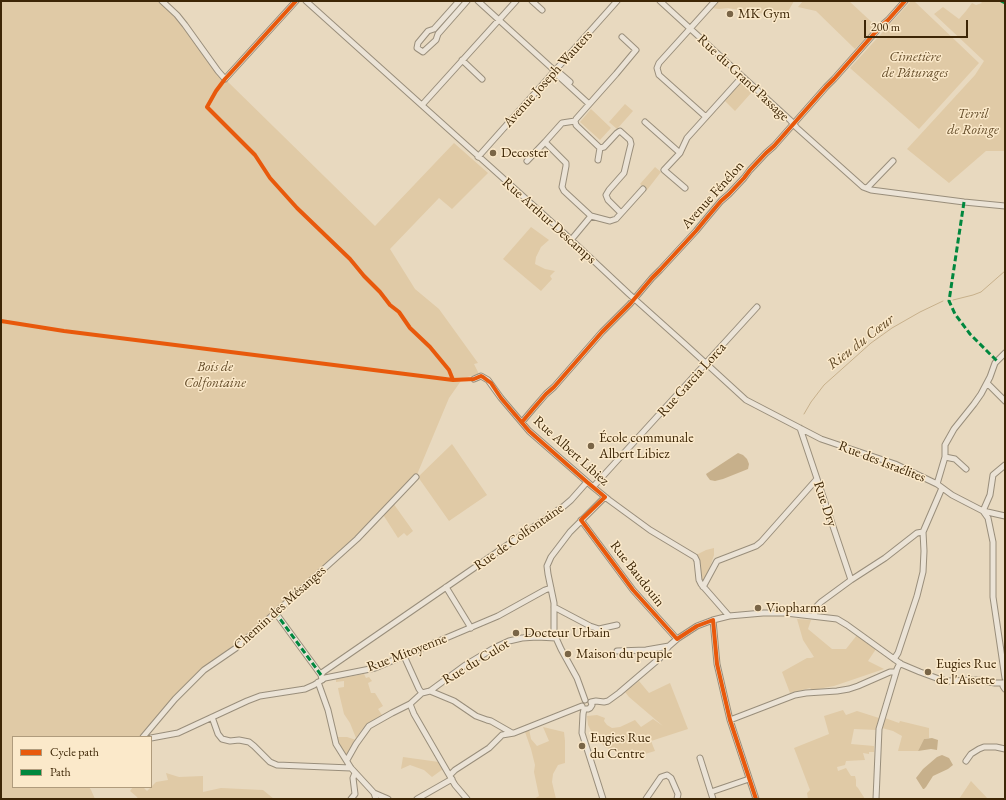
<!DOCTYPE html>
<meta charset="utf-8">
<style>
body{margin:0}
#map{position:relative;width:1006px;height:800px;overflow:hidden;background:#e8d9bf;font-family:"EB Garamond",serif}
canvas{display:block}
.frame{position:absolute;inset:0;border:2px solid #3d2606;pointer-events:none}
.legend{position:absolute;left:12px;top:736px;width:140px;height:52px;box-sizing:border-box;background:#fbe9ca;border:1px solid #af9b7c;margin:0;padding:5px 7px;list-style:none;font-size:12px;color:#3d2606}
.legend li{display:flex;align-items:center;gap:8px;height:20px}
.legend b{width:20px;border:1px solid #af9b7c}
.scale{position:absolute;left:864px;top:20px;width:104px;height:18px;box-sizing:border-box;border:2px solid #3d2606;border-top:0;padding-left:5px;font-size:12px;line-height:14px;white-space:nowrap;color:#3d2606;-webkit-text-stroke:3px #fbe9ca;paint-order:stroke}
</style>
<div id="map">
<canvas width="1006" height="800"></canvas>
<div class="frame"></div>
<ul class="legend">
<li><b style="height:5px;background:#e8590c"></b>Cycle path</li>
<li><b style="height:5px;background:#00873e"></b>Path</li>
</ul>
<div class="scale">200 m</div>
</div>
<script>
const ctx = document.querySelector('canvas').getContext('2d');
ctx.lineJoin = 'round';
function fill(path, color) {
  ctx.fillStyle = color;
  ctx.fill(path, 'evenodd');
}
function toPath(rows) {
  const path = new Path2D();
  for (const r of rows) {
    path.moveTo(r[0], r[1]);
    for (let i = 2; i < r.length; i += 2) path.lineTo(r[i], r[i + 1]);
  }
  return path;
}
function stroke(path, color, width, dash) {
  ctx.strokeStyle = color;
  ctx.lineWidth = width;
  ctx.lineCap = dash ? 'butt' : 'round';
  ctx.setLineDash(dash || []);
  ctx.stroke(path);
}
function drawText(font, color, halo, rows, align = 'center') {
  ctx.font = font + ' "EB Garamond",serif';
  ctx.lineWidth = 3;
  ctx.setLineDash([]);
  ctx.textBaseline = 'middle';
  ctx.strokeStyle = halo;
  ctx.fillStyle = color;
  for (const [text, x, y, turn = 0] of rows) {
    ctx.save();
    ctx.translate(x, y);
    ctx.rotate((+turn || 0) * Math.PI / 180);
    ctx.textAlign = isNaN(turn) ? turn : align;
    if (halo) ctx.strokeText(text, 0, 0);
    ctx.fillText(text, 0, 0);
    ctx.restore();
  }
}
const green = toPath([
 [1,1,162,1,177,15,225,79,375,226,454,143,488,173,452,209,439,198,390,249,415,289,439,309,478,363,474,364,479,374,463,378,449,398,416,477,369,525,329,562,227,652,211,663,142,737,13,737,13,787,89,787,91,790,95,799,1,799],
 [715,1,794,1,786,15,755,13,728,8,719,9,712,8,712,5],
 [803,1,849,1,877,27,855,49,816,11,798,7],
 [911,1,914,1,979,63,919,129,850,68],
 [980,1,1005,1,1005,151,986,151,949,183,907,149,975,75,984,61,934,14,943,7,959,19,966,11,972,3,976,5,982,3],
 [741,82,752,92,735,111,725,101],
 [625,104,633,111,617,129,609,122],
 [591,109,611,128,600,140,580,122],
 [655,167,661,172,647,190,640,184],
 [531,227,549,240,541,247,536,257,535,264,545,269,555,271,550,276,552,279,541,291,503,259],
 [452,444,487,495,449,521,418,477],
 [393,503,413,531,407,536,404,533,398,538,382,513],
 [714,548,714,555,708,573,702,583,696,555,706,550],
 [797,619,811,620,808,629,832,649,846,649,857,635,876,649,868,661,884,669,834,686,812,690,810,688,790,693,782,672,807,658,811,658,814,657,803,640],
 [364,674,366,678,369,677,372,681,368,683,371,693,375,693,383,706,378,709,382,715,372,721,361,731,356,738,350,723,344,714,339,693,338,688,344,687,344,681,336,682,336,679],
 [639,681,649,693,670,683,688,729,651,741,655,751,638,756,628,756,615,752,605,747,592,733,588,725,587,716,597,715,605,718,604,721,607,725,612,728,620,727,635,720,641,727,653,719,663,726,629,697,625,692],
 [843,710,846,715,857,711,879,718,877,730,854,729,851,744,874,746,874,752,869,752,869,754,863,753,865,760,846,761,845,765,837,767,838,771,846,768,851,776,855,776,856,780,856,786,858,788,865,799,808,799,807,793,810,790,794,748,829,734,824,716],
 [885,718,899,723,900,721,929,728,929,738,924,739,918,751,898,751,902,736,893,731,882,728],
 [543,727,564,732,565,741,565,763,558,765,553,774,552,782,556,799,534,799,539,796,534,772,535,765,531,749,525,732,529,729,531,739,537,746,549,741],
 [335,737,347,737,356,740,347,756,345,756],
 [403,757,439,762,443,769,432,777,424,770,410,765,401,769],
 [166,773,179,777,203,776,203,792,221,788,263,790,274,799,138,799,137,797,130,791,133,787,143,787,147,791,156,782,168,780],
 [971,781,988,799,959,799]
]);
const water = toPath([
 [738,453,743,455,747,459,749,464,748,469,723,479,715,481,710,480,707,476,706,474],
 [932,738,938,740,937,750,931,749,918,751,924,739],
 [942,755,949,758,953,765,948,769,933,776,926,787,924,789,923,789,916,778,923,769,937,757]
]);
const stream = toPath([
 [953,300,973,295,981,292,1005,271],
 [804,414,811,402,824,385,871,343,892,328,920,312,943,301]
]);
const minor = toPath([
 [162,1,177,15,185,25,218,71,225,79,296,1],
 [306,1,565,234,629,294,687,346,746,400,821,439,895,464,937,484,952,495,983,511,1005,516],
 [459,1,434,29,428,31,418,43,417,48,423,52,436,40,438,34,467,1],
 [478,1,555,71],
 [532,1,542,10],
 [660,1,790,120,797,128,863,187,871,190,964,202,1005,206],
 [462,60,482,79],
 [556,70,570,82],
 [554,72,589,104],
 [422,105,516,1],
 [706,117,659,75,657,68,659,63,715,1],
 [575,121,576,125,578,127,600,148,604,147,617,133,620,131,630,140,631,144,629,152,624,173,609,190,606,195,608,200,621,213],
 [575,121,562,123,545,142,566,163,566,166,562,187,564,191,591,216],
 [575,121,576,119,616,74,636,50,622,37],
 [645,122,680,153],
 [478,157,617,1],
 [598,160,600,148],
 [527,161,545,142],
 [685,188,664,170,680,153,687,138,742,77],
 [867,188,893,161],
 [571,240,591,216,610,221,616,219,643,189],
 [474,379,481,376,488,380,501,398,529,431,593,487,609,500,650,530,695,557,697,561,699,580,701,584,729,616],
 [987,383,1005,401],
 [522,422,533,409,546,394,554,387,602,332,630,304,652,278,660,270,696,231,705,220,721,201,729,194,744,178,750,170,766,153,774,146,826,87,834,79,880,27,888,20,905,1],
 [800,428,851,580],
 [945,457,955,459,966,469],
 [937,484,945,457,945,445,954,429,974,404,981,394,990,377,995,363,1005,353],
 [593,487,757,307],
 [983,511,988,518,993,542,993,597,1005,678],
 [983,511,990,495,993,475,1005,465],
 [581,520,633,590,677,639],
 [446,587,471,628],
 [703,587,717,561,756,546,761,542,816,480],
 [554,607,590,626,599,629,617,625],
 [275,612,321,675],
 [814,616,817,606,821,602,851,580,885,558,917,533,923,532],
 [713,620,717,664,730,720,756,799],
 [617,651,646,650,669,646],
 [404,656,419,689,422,693],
 [894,659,898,653,917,596,923,572,924,551,923,532,942,488],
 [322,680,321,675,323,672,564,506,571,500,587,482],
 [318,682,328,710,336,744,351,768,374,793,376,799],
 [1005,682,1003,686,1005,689],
 [430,691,454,701,476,716,487,720,491,721,512,733],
 [585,700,577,678,561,649,556,638,554,630,554,603,548,574,547,566,551,557,570,532,605,497],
 [591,702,596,701,604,702,608,701,619,693,660,658,669,646,677,639,697,626,713,620,729,616,763,613,786,613,837,619,847,625,901,664,920,672,939,679,947,681,978,680,995,683,1004,683],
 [410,704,414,714,455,785,467,799],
 [584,709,583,714,582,733,603,799],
 [584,709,588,709,590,708,592,705,591,702],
 [212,717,218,734,222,739,230,741,239,740,249,742,254,746,270,762,277,765,351,768],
 [730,720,795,695,806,693,837,691,849,689,858,686,890,672,896,672],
 [143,737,175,699,204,670,236,648,357,539,416,477],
 [151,738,178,733,247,701,260,696,305,689,314,685,325,678,375,668,498,616,545,590,551,588],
 [700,758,713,799],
 [347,760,356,744,369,726,392,713,410,704,422,693,430,691,464,666,494,648,509,641,522,638,537,637,556,638],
 [966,761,971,754,979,749,984,747,996,747,1005,749],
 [450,775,455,770,489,748,502,735,514,733,582,706],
 [711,792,749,779],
 [374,793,388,799],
 [351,799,355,794,353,778,355,773],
 [417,799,452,779],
 [646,799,661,777,667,775,671,778,678,794,677,799],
 [876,799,879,729,897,669,900,663]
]);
const quiet = toPath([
 [1001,1,1005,3],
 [964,202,949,301,955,314,970,334,997,361],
 [275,612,321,675]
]);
const cycleway = toPath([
 [296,1,225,79,216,91,207,107,255,155,270,178,297,208,350,259,364,276,380,292,390,305,399,312,410,328,430,347,449,370,453,380],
 [1,321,64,331,453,380,474,379,481,376,483,377,491,383,501,398,529,431,587,482,605,497,581,520,633,590,677,639,697,626,713,620,717,664,730,720,756,799],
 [522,422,533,409,546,394,554,387,602,332,630,304,652,278,660,270,696,231,705,220,721,201,729,194,744,178,750,170,766,153,774,146,826,87,834,79,880,27,888,20,905,1]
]);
const markers = [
 [730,14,4,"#796547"],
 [493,153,4,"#796547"],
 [591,446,4,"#796547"],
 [758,608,4,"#796547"],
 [516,633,4,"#796547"],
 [568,654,4,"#796547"],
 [928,672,4,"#796547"],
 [582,746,4,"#796547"]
];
const poiNames = [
 ["MK Gym",738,14],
 ["Decoster",501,153],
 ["École communale",599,438],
 ["Albert Libiez",599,454],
 ["Viopharma",766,608],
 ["Docteur Urbain",524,633],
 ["Maison du peuple",576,654],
 ["Eugies Rue",936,664],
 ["de l'Aisette",936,680],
 ["Eugies Rue",590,738],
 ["du Centre",590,754]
];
const parkNames = [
 ["Cimetière",915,57],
 ["de Pâturages",915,73],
 ["Terril",973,114],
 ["de Roinge",973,130],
 ["Bois de",215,367],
 ["Colfontaine",215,383]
];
const streetNames = [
 ["Rue du Grand Passage",743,78,43],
 ["Avenue Joseph Wauters",548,79,-48],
 ["Avenue Fénélon",713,195,-48],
 ["Rue Arthur Descamps",549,221,42],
 ["Rue Garcia Lorca",692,380,-48],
 ["Rue Albert Libiez",571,451,42],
 ["Rue des Israélites",882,462,21],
 ["Rue Dry",825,504,71],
 ["Rue de Colfontaine",519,537,-35],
 ["Rue Baudouin",637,574,52],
 ["Chemin des Mésanges",280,608,-42],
 ["Rue Mitoyenne",407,653,-21],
 ["Rue du Culot",476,662,-31]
];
const waterNames = [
 ["Rieu du Cœur",861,342,-38]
];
fill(green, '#e0caa6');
fill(water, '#c7b08b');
stroke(stream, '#c7b08b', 1);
stroke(minor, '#998e7b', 7);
stroke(minor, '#ebe3d6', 5);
stroke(quiet, '#00873e', 3, [6, 3]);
stroke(cycleway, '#e8590c', 4);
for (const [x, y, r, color] of markers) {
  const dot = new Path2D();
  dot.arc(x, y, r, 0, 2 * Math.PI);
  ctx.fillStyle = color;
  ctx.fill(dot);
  stroke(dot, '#fbe9ca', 1.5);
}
drawText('14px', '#3d2606', '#fbe9ca', poiNames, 'left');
drawText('italic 14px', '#644c29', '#fbe9ca', parkNames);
drawText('14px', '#3d2606', '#fbe9ca', streetNames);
drawText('italic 15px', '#624a27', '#fbe9ca', waterNames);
</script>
